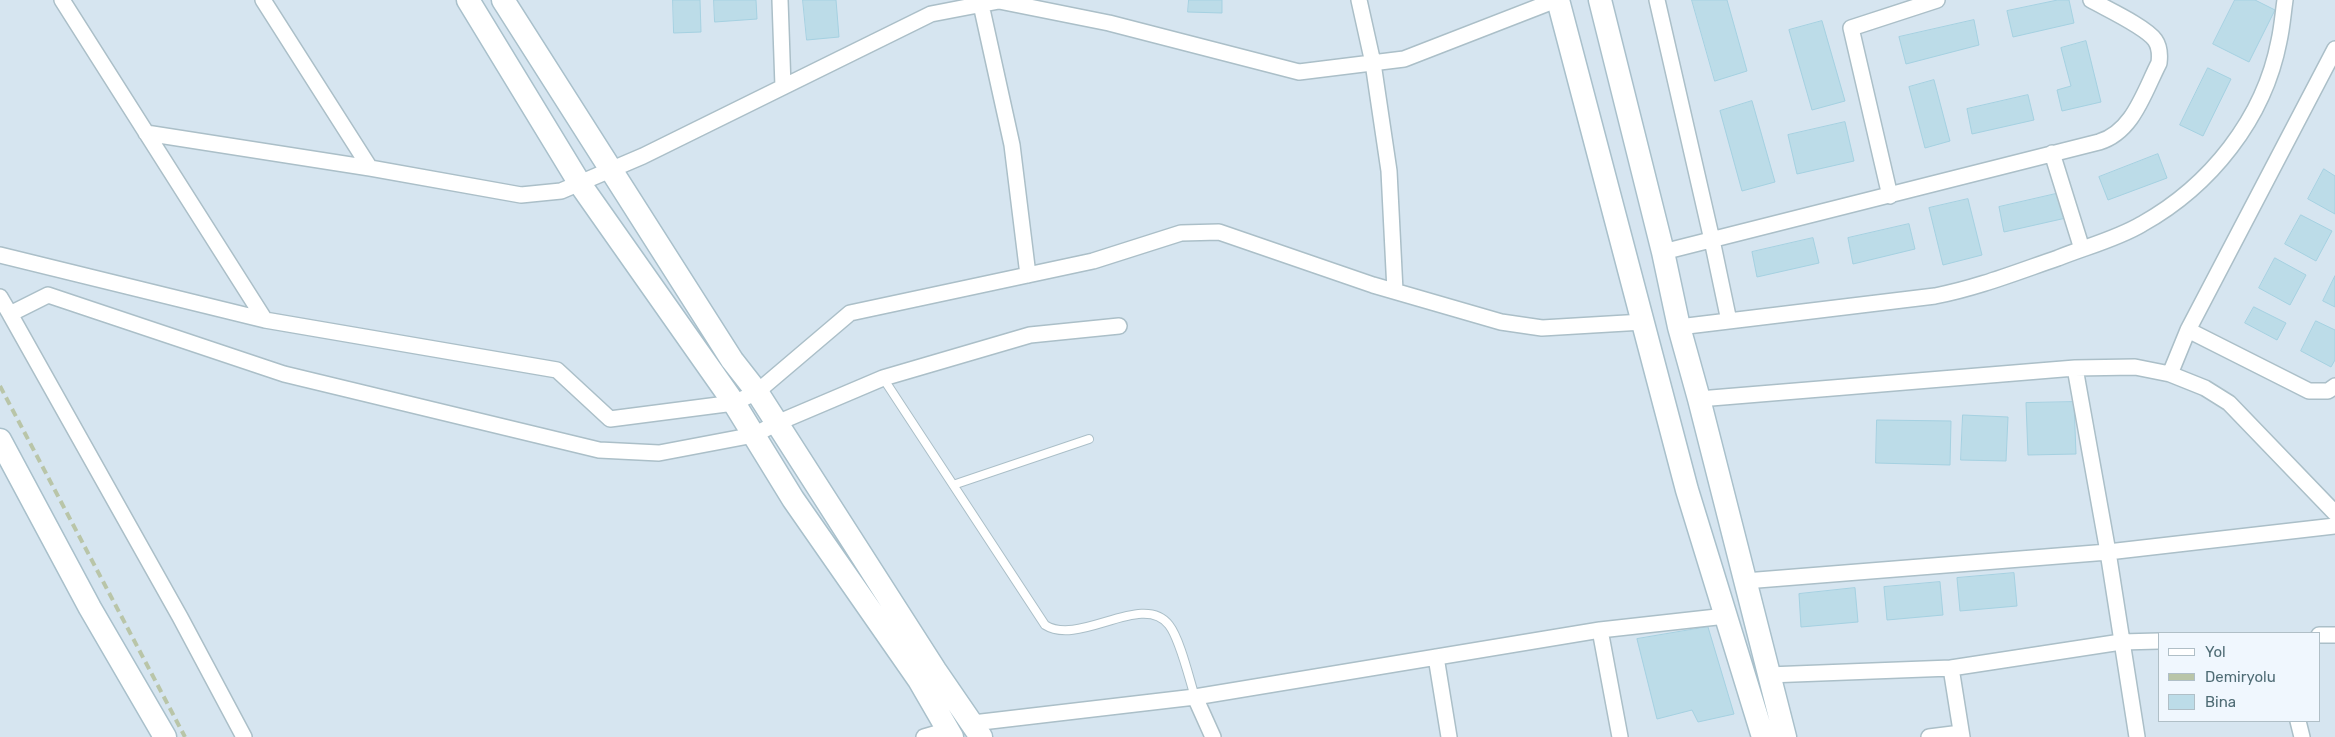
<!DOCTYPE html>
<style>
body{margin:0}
#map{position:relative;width:2335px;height:737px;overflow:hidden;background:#eaf3fb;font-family:Rubik,sans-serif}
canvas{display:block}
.legend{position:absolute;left:2158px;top:632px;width:162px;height:90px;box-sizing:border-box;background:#f0f7fe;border:1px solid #b0bfc7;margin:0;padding:6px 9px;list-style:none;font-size:15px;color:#4f6c75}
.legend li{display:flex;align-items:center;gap:10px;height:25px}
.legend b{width:25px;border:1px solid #b0bfc7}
</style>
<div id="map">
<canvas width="2335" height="737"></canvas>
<ul class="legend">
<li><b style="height:6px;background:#fff"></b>Yol</li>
<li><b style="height:6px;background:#b9c5a8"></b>Demiryolu</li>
<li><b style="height:14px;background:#bcdce8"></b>Bina</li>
</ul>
</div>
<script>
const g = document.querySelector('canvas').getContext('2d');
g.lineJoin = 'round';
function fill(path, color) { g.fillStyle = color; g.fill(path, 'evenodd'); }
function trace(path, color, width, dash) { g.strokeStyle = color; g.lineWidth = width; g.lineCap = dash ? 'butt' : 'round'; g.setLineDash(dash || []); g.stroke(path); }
const residential = new Path2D(`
 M0,0H2335V737H0ZM2159,633H2319V721H2159Z`);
const building = new Path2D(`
 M673,0H700L701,32L674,33Z
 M714,0H756L757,19L715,22Z
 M803,0H836L839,37L807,40Z
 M1189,0H1222V13L1188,12Z
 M1692,0H1727L1747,71L1715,81Z
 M2058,0H2069L2074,23L2013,37L2007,11Z
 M2235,0H2255L2275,10L2249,62L2213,44Z
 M1974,20L1979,45L1906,64L1899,37Z
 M1822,21L1845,101L1812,110L1789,30Z
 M2086,41L2101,102L2062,111L2057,90L2071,86L2061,48Z
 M2208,68L2231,79L2203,136L2180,125Z
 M1934,80L1950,141L1925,148L1909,87Z
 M2028,95L2034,120L1972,134L1967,109Z
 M1752,101L1775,182L1742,191L1720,111Z
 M1845,122L1854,161L1797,174L1788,135Z
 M2158,154L2167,178L2108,200L2099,177Z
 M2324,169L2335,176V214L2308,199Z
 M2060,193L2066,218L2004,232L1999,207Z
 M1968,199L1982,255L1943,265L1929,208Z
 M2301,215L2332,231L2316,261L2285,244Z
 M1909,224L1915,249L1853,264L1848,238Z
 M1813,238L1819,263L1757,277L1752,252Z
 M2275,258L2306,275L2290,305L2259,288Z
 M2335,276V307L2323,301Z
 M2254,307L2286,323L2277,340L2245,323Z
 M2316,321L2335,330V360L2331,367L2301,351Z
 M2074,402L2076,454L2028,455L2026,403Z
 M1963,415L2008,417L2006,461L1961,460Z
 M1877,420L1951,421L1950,465L1876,463Z
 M2014,573L2017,606L1960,611L1957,578Z
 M1940,582L1943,615L1887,620L1884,587Z
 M1855,588L1858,622L1801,627L1799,594Z
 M1708,627L1734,714L1698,722L1692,710L1657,719L1637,639Z`);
const lane = new Path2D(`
 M883,378L1045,625C1079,647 1143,591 1169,625C1180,639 1189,678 1195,697
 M953,485L1089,439`);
const street = new Path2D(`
 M62,0L265,320
 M263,0L370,168
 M780,0L783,87
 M980,0L1012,145L1028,275
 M1359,0L1373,63L1389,171L1395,291
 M1657,0L1712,240L1729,321
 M146,133L370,168L521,195L561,191L643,156L931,14L999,1L1109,23L1299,72L1404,59L1556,0
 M2052,153L2082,249
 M1890,196L1851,28L1937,0
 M1663,252L2099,142C2133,132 2144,92 2159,63C2160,55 2160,47 2155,40C2146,27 2107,9 2091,0
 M0,255L265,320L557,370L610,419L734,403L757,392L850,313L1093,261L1181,233L1219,232L1373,285L1501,322L1542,328L1643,322
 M0,297L10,314
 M1679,327L1935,296C1977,288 2017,272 2058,258C2085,247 2117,239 2142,224C2210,186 2264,119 2279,41C2282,28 2283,14 2285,0
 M2188,330L2335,49
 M2075,368L2135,367L2170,374L2205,388L2229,403L2335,513
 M2170,374L2188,330L2309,391H2328L2335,386
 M1699,399L2075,368L2108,552L1745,581
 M1600,630L1620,737
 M2319,635H2335
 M1436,657L1449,737
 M1768,675L1951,668
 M1195,697L1213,737
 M2298,721L2302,737
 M973,723L1195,697L1600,630L1726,616
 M244,737L180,617L10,314L48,295L284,374L599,450L659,453L754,435L777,423L883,378L1030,335L1119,326
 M924,737L948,730
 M1929,737L1961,733
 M1962,737L1951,668L2121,642L2159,641
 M2137,737L2108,552L2335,526`);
const secondary = new Path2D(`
 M468,0L580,184L734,403L793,499L919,680L952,737
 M503,0L732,360L757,392L935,670L981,737
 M1558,0L1687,490L1763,737
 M1600,0L1663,252L1679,327L1699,399L1785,737
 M0,440L90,608L165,737`);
const rail = new Path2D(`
 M0,386L185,737`);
fill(residential, '#d6e5f0');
fill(building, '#bcdce8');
trace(building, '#a5d1e1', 1);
trace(lane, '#abbfc8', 10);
trace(street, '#abbfc8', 18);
trace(secondary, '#a9c0cb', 25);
trace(lane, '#fff', 8);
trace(street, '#fff', 15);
trace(secondary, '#fff', 22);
trace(rail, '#b9c5a8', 4, [8, 5]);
</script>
